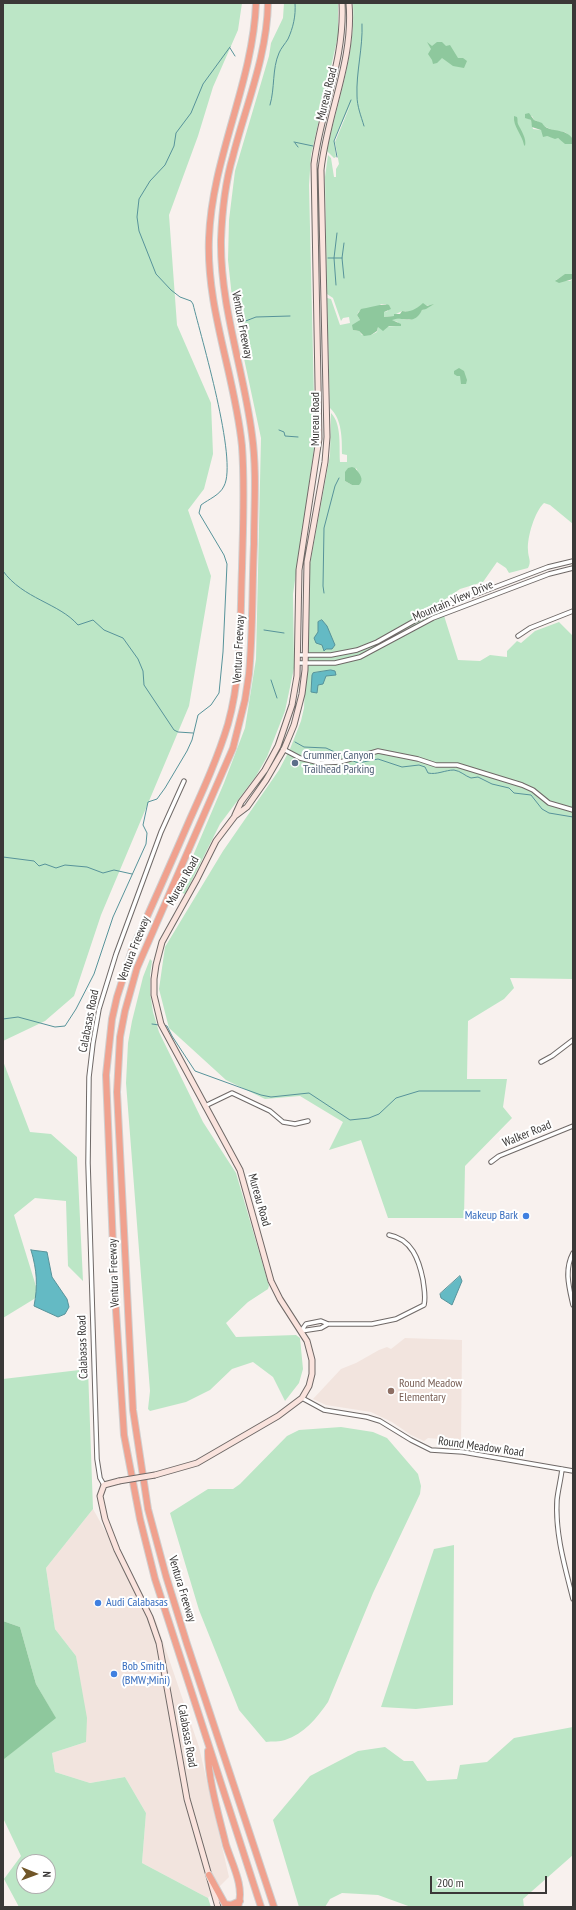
<!DOCTYPE html>
<style>
body{margin:0}
#map{position:relative;width:576px;height:1910px;overflow:hidden;background:#f8f1ee;font-family:"PT Sans Narrow",sans-serif}
canvas{display:block}
.frame{position:absolute;inset:0;border:4px solid #3a3837;pointer-events:none}
.north{position:absolute;left:16px;top:1854px;width:40px;height:40px;box-sizing:border-box;background:#fff;border:1px solid #b0afaf;border-radius:50%;rotate:91deg;font-size:11px;font-weight:700;line-height:16px;text-align:center;color:#3a3837}
.north::after{content:'';display:block;margin:auto;width:14px;height:18px;background:#715628;clip-path:polygon(50% 0,100% 100%,50% 72%,0 100%)}
.scale{position:absolute;left:430px;top:1876px;width:117px;height:18px;box-sizing:border-box;border:2px solid #3a3837;border-top:0;padding-left:5px;font-size:12px;line-height:14px;white-space:nowrap;color:#3a3837;-webkit-text-stroke:3px #fff;paint-order:stroke}
</style>
<div id="map">
<canvas width="576" height="1910"></canvas>
<div class="frame"></div>
<div class="north">N</div>
<div class="scale">200 m</div>
</div>
<script>
const g = document.querySelector('canvas').getContext('2d');
g.lineJoin = 'round';
function fill(path, color) { g.fillStyle = color; g.fill(path, 'evenodd'); }
function trace(path, color, width, dash) { g.strokeStyle = color; g.lineWidth = width; g.lineCap = dash ? 'butt' : 'round'; g.setLineDash(dash || []); g.stroke(path); }
function label(font, color, halo, rows, align = 'center') {
  g.font = font + ' "PT Sans Narrow",sans-serif'; g.lineWidth = 4; g.setLineDash([]); g.textBaseline = 'middle'; g.strokeStyle = halo; g.fillStyle = color; for (const [text, x, y, turn = 0] of rows) {
    g.save(); g.translate(x, y); g.rotate((+turn || 0) * Math.PI / 180); g.textAlign = isNaN(turn) ? turn : align; if (halo) g.strokeText(text, 0, 0); g.fillText(text, 0, 0); g.restore();
  }
}
const built = new Path2D(`
 M405,1338L462,1340L461,1446L451,1440L428,1438L424,1441L411,1435L392,1422L371,1412L326,1405L313,1399L341,1369L356,1363L379,1350L387,1347L391,1349Z
 M93,1509L156,1621L199,1747L229,1877L208,1898L142,1863L146,1813L125,1777L90,1783L55,1772L52,1753L86,1742L76,1656L55,1629L46,1568Z`);
const green = new Path2D(`
 M3,3H242L238,30L213,87L198,136L169,215L177,325L211,403L213,454L204,489L188,510L211,576L189,706L101,915L74,996L45,1021L3,1041Z
 M284,3H338V36L311,155L309,185L315,442L293,594L294,668L285,711L267,757L256,776L220,824L185,894L178,891L224,783L245,728L256,659L261,438L233,307L228,260L229,220L235,171L269,56L271,43L283,18Z
 M353,3H573V139L565,132C558,131 553,131 546,127C541,125 539,121 534,120L532,116L525,115V117L531,120L533,129L541,130L547,136L558,138L568,144H573V274H566L556,280L570,281L573,279V524L550,505L544,503C535,511 527,537 528,550C528,558 532,561 528,568L509,573L506,568L497,562L483,582L460,589L440,603L458,660L480,661L490,655L507,657V651L517,641L521,643L535,631L559,622L573,636V979L510,978L514,988L504,999L468,1021L467,1079H507L503,1107L512,1118L465,1166L464,1218H388L361,1140L329,1150L343,1122L300,1096L265,1099L226,1080L169,1028L159,989L165,947L223,851L279,770L290,749L301,721L304,708L310,564L330,455L331,413C342,424 339,447 340,462H347V455L342,454C342,438 342,419 330,408L327,298L331,299L340,325L350,323L349,317L343,318L341,321L333,298L327,294L325,177L328,155L331,158L334,177H336V169L339,164L335,142L352,101L334,140L336,157L334,158L327,151C337,102 356,54 353,3ZM381,304H386L388,311L384,312V317L395,316L396,314L402,311L411,312L429,305L428,307L422,310L417,317L409,320L395,318L390,320L398,322L396,326L378,327L377,332L371,335H362L359,331L353,330L360,320L357,315L359,311L378,307ZM348,468H355L357,469L359,485H352L345,481Z
 M150,959L152,961L150,975V993L153,1012L159,1032L203,1122L236,1173L269,1286L268,1289L248,1302L226,1323L236,1337L296,1335L300,1338L303,1369L299,1383L285,1401L273,1377L253,1362L232,1369L210,1390L186,1402L150,1411L148,1409L150,1391L126,1083L128,1043L132,1021L143,977Z
 M3,1061L30,1132L51,1134L77,1157L83,1281L68,1266L66,1201L35,1198L14,1215L39,1296L3,1318Z
 M88,1369L93,1509L46,1568L55,1629L76,1656L87,1718L86,1742L52,1753L55,1772L90,1783L125,1777L146,1813L142,1863L208,1898L211,1907H19L4,1879L21,1856L3,1818V1760L55,1717L36,1684L20,1627L3,1621V1379ZM24,1862H48V1886H24Z
 M341,1427L373,1432L387,1438L418,1474L421,1486L420,1494L373,1593L328,1702C317,1718 304,1734 285,1740C280,1742 272,1741 266,1742L239,1710L199,1610L170,1513L208,1489H233L240,1484L287,1436L299,1430Z
 M454,1545L453,1705L416,1709L381,1707L434,1549Z
 M573,1727V1855L523,1899L524,1907H411L378,1895L342,1893L330,1899L325,1907H299L273,1820L310,1776L358,1751L385,1747L404,1761H413L427,1781L457,1779L460,1765L487,1762L514,1738Z`);
const forest = new Path2D(`
 M427,42L432,46L437,42H442L446,46L450,45L458,58H463L467,61L464,68L453,66L442,58L437,63L433,64L432,60L428,54L431,49Z
 M529,113L534,120L542,123C548,134 564,126 573,139V144H565L558,138L555,139L547,136L543,137L541,130L532,127L531,120L525,118V114Z
 M514,116L517,117C518,119 517,122 518,124C521,130 527,139 525,146L524,145C522,134 513,127 514,116Z
 M565,274H573V279L559,283L555,281Z
 M423,303L427,306L434,304L426,309L422,310C414,327 404,315 392,320L401,324V326H389L383,331L378,327L377,331L371,335L364,336L359,331L353,330L352,325L360,320L357,315L361,309C368,308 384,303 389,305L391,309L384,312V317L394,316V314H400L402,311C410,313 418,308 423,303Z
 M459,368L464,371L467,380L466,384H461L460,376H457L454,374V371Z
 M352,467L355,468C359,473 365,479 359,485H352L345,481V472L348,468Z
 M3,1621L20,1627L36,1684L56,1718L3,1760Z`);
const water = new Path2D(`
 M322,620L327,626L335,645L332,649H326L324,651L322,645L316,643L314,638L318,632V622Z
 M331,670L335,671L336,675L326,676L323,684L318,685L317,693L311,692L312,675L313,673Z
 M31,1250L47,1252L52,1277L67,1299L69,1307L65,1314L58,1317L34,1306C38,1286 37,1270 31,1250Z
 M460,1276L462,1281L452,1305L441,1298L440,1294Z`);
const stream = new Path2D(`
 M362,24C363,48 356,72 357,96C357,106 361,116 364,126
 M230,48L235,56
 M270,105C275,88 272,69 279,53C281,48 285,44 288,39C293,28 296,16 295,3
 M294,142L313,146
 M295,143L298,147
 M337,157L334,141L351,100
 M328,258H342
 M344,278L342,258L344,243
 M336,285L334,258L337,233
 M243,322L256,317L290,316
 M279,430L284,432L285,436L298,437
 M3,571C23,599 59,603 78,625L93,620L104,630L123,638L138,659L143,671L144,685L174,730L178,732L193,733
 M324,593L323,586L324,528L335,486L339,478
 M264,630L284,633
 M271,680L277,698
 M295,742L304,747L326,748L348,758
 M351,760L358,763L378,759L402,767L419,765L425,767L428,773C437,775 445,770 454,770C461,771 465,776 471,778L478,777L492,784L509,788L514,793L531,795L542,809L549,813L573,817
 M3,857L34,861L39,866L45,864L56,868L65,865L87,867L103,873L114,870L132,874
 M3,1019L18,1017L55,1027L65,1026L76,1009L94,974L113,917L146,844L147,833L143,825L148,802L157,799L165,788L187,751L192,740L198,715L211,705L219,693L223,652L227,564L224,555L199,513L201,505C209,499 220,495 224,486C238,460 201,337 193,304L191,301L180,297L171,290L156,274L139,231L137,217L139,199L150,181L165,165L174,146L176,133L191,113L203,84L230,47
 M152,1024L159,1025
 M164,1025L167,1026L172,1036L195,1071L261,1095L271,1097L309,1093L350,1120L369,1118L379,1114L396,1098L419,1091H480`);
const street = new Path2D(`
 M518,636L530,628L573,611
 M298,655H331L357,650L377,642L432,611L548,567L573,561
 M298,663H335L360,657L433,618L549,574L573,568
 M283,749L300,758L320,763L340,762L378,751L418,759L436,765H457L522,785L533,790L549,803L573,810
 M541,1062L552,1056L573,1040
 M205,1106L232,1093L270,1111L283,1122L295,1124L308,1121
 M491,1162L499,1156L573,1126
 M573,1253C564,1270 569,1287 573,1305
 M301,1331L306,1324L321,1321L328,1324H372L396,1319L424,1305C426,1296 424,1289 423,1280C419,1260 412,1239 389,1235
 M301,1331L321,1328L328,1324
 M302,1398L324,1410L367,1417L380,1421L411,1440L431,1450L463,1452L573,1471
 M562,1469C561,1479 558,1490 557,1500C555,1534 565,1567 573,1599
 M104,1485L100,1478L97,1459L88,1163L89,1077L93,1043L99,1009L116,954L161,832L184,781`);
const secondary = new Path2D(`
 M235,815L241,802L265,770L278,746L292,705L297,676L299,570L319,439L314,164C321,109 345,60 342,3
 M155,1475L197,1463L278,1416L302,1398L309,1386L312,1374V1360L307,1341L280,1299L271,1281L240,1170L161,1024L154,995V979L156,965L162,942L197,879L216,841L235,816L247,807L266,780L284,749L294,725L302,694L305,670L307,562L325,462L327,437L321,170C327,113 354,61 349,3
 M119,1481L104,1485L100,1496L105,1519L117,1550L150,1617L159,1643L187,1799L218,1907`);
const highway = new Path2D(`
 M256,3C253,83 212,157 209,238C206,309 235,375 242,446C245,486 243,527 242,568C240,620 242,674 228,724C218,757 204,788 190,819C171,863 152,906 132,950L117,997L112,1019L106,1075L115,1295L124,1435L140,1519L155,1579L261,1907
 M268,3C267,56 246,105 233,156C225,183 222,212 221,240C220,307 244,370 252,435C257,471 254,508 254,544C252,588 253,631 249,674L245,700L233,748L137,968L125,1011L120,1037L117,1092L133,1410L148,1509L166,1576L187,1644L274,1907
 M208,1751C208,1780 219,1816 226,1845C232,1864 245,1887 238,1907
 M209,1875L225,1904L231,1905L240,1901`);
const secondaryBridge = new Path2D(`
 M119,1481L155,1475`);
const markers = [
 [295,763,4,"#5c6f8a"],
 [526,1216,4,"#3f7fe0"],
 [391,1391,4,"#8d6e63"],
 [98,1603,4,"#3f7fe0"],
 [114,1674,4,"#3f7fe0"]
];
const streetNames = [
 ["Mureau Road",327,94,-76],
 ["Ventura Freeway",242,325,79],
 ["Mureau Road",316,419,-90],
 ["Mountain View Drive",453,601,-23],
 ["Ventura Freeway",239,649,-87],
 ["Mureau Road",183,881,-61],
 ["Ventura Freeway",134,949,-69],
 ["Calabasas Road",89,1021,-79],
 ["Walker Road",527,1134,-22],
 ["Mureau Road",259,1200,74],
 ["Ventura Freeway",114,1273,-92],
 ["Calabasas Road",83,1347,-92],
 ["Round Meadow Road",481,1447,8],
 ["Ventura Freeway",182,1589,73],
 ["Calabasas Road",187,1736,80]
];
const serviceNames = [
 ["Crummer Canyon",303,756],
 ["Trailhead Parking",303,770]
];
const shopNames = [
 ["Makeup Bark",518,1216,"right"],
 ["Audi Calabasas",106,1603],
 ["Bob Smith",122,1667],
 ["(BMW;Mini)",122,1681]
];
const educationNames = [
 ["Round Meadow",399,1384],
 ["Elementary",399,1398]
];
fill(built, '#f2e4de');
fill(green, '#bce6c6');
fill(forest, '#8ec89d');
fill(water, '#64bac4');
trace(water, '#57939a', 1);
trace(stream, '#57939a', 1);
trace(street, '#6f6967', 5.5);
trace(secondary, '#6f6967', 7);
trace(highway, '#d0cfcf', 8);
trace(street, '#fff', 3.5);
trace(secondary, '#fae3dd', 5);
trace(highway, '#f0a18e', 6);
trace(secondaryBridge, '#6f6967', 7, []);
trace(secondaryBridge, '#fae3dd', 5);
for (const [x, y, r, color] of markers) { const dot = new Path2D(); dot.arc(x, y, r, 0, 2 * Math.PI); g.fillStyle = color; g.fill(dot); trace(dot, '#fff', 1.5); }
label('12px', '#3a3837', '#fff', streetNames);
label('12px', '#4e5e75', '#fff', serviceNames, 'left');
label('12px', '#366cbe', '#fff', shopNames, 'left');
label('12px', '#785e54', '#fff', educationNames, 'left');
</script>
